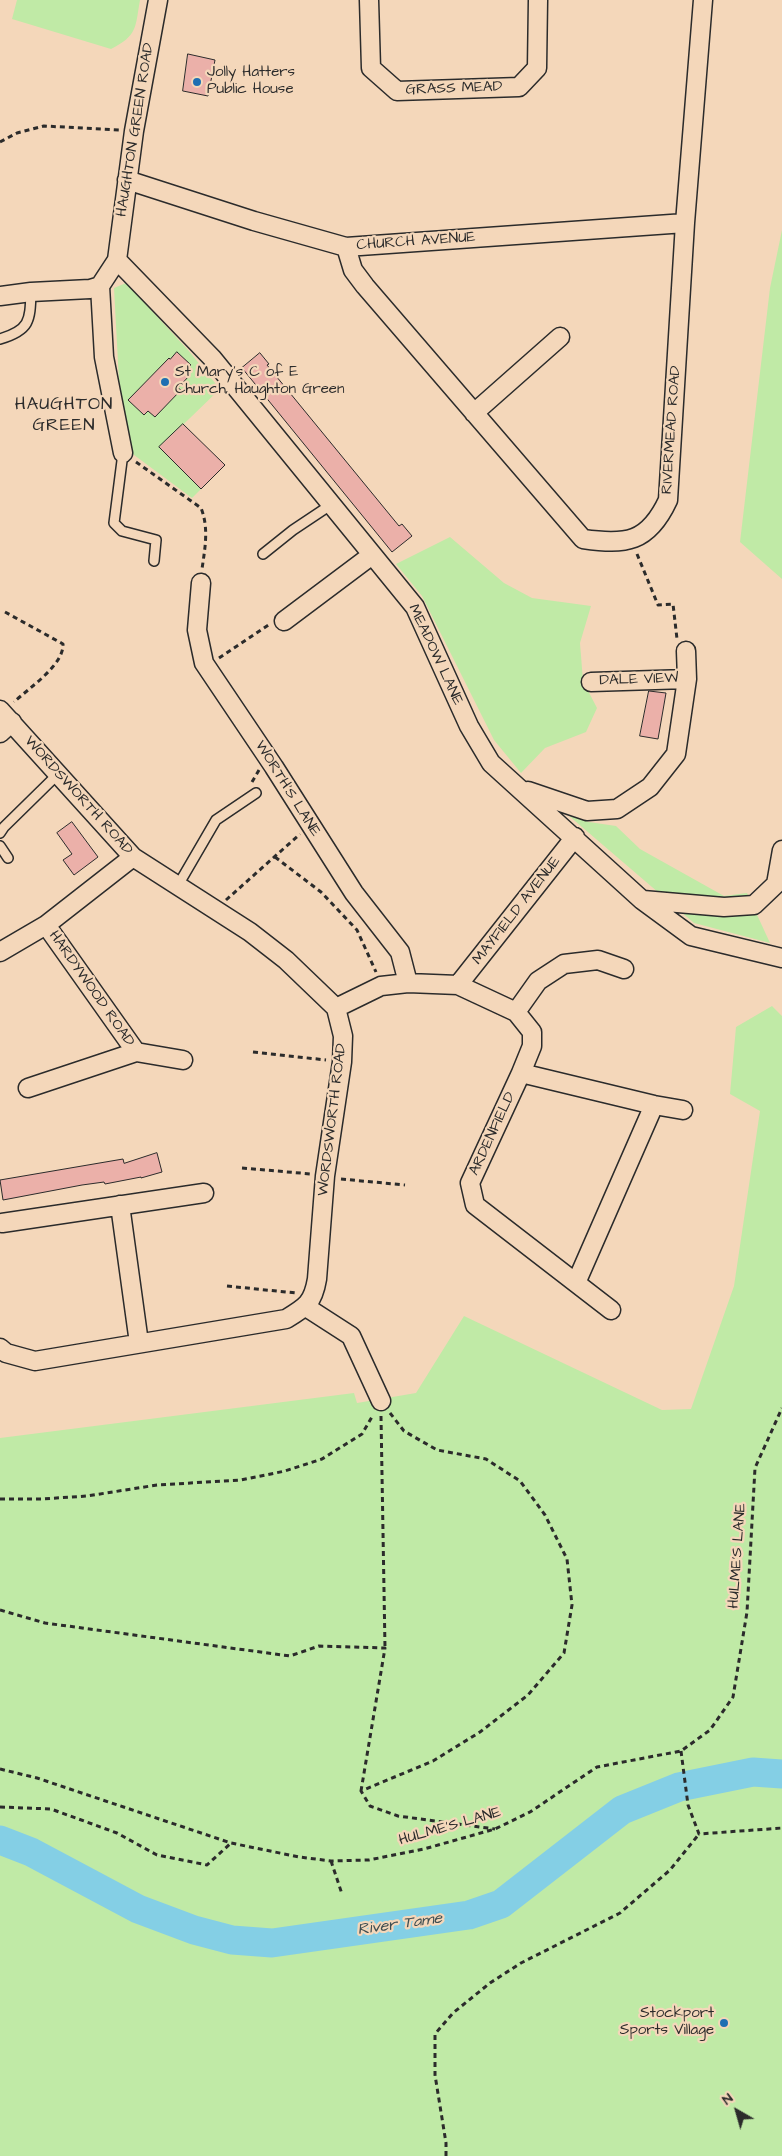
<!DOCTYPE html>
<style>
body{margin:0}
#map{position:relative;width:782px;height:2156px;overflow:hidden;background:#f4d7ba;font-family:"Architects Daughter",sans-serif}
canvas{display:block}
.north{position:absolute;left:712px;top:2086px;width:50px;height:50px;-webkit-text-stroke:4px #f4d7ba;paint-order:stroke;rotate:322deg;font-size:14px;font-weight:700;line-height:20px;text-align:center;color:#2b2b2b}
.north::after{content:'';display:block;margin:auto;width:18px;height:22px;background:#2b2b2b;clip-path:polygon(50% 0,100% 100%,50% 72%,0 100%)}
</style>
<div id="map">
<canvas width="782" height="2156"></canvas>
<div class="north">N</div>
</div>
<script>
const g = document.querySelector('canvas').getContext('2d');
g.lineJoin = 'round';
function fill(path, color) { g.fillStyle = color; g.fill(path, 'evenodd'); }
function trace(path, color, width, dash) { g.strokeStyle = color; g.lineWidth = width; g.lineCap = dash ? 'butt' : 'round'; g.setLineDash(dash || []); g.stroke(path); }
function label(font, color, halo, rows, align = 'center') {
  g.font = font + ' "Architects Daughter",sans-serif'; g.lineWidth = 4.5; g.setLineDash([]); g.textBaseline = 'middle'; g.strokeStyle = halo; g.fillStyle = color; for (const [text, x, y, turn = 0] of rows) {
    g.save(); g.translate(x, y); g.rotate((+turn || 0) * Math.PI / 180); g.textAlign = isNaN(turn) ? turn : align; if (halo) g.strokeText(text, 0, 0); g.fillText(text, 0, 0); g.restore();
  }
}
const green = new Path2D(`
 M17,0H140C135,28 138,35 111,49L12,19Z
 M782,230V579L740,542L770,288Z
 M126,283L188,350L220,389L160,447L201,489L192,498L130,452L119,381L114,288Z
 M450,537L504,583L532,598L591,606L580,643L583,681L597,708L586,732L545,748L521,773L494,740L422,596L396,564Z
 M568,815L589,822L616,826L640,849L724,896L747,893L770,943L694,923Z
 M772,1006L782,1016V2156H0V1438L354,1393L357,1403L416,1393L464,1316L662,1410L691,1409L734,1286L760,1111L730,1094L736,1027Z`);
const river = new Path2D(`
 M0,1840L31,1852L138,1909L194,1930L232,1940L272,1943L469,1915L501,1904L622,1810L679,1787L753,1772L782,1774`);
const building = new Path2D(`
 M188,54L215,60L208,96L183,91Z
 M177,352L191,365L184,372L189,376L178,388L181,390L155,417L148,411L144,415L128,400L169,358L170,359Z
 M260,353L269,364L267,365L399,526L402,524L412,536L392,552L242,368Z
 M183,424L225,465L201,489L159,447Z
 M649,691L666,693L658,739L640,736Z
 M72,822L98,857L74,875L63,860L72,854L57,833Z
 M157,1153L162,1172L141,1178V1177L105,1184L104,1182L82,1185L3,1200L0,1180L123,1159L124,1163Z`);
const path = new Path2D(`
 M0,142L17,133L44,126L119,130
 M136,462L201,508C209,528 205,548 202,569
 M637,554L658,605L673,604L677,639
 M5,612L63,644C64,665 29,688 14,702
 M219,658L270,624
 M252,782L259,770
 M275,857L321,892L357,930L376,972
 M226,900L300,834
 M253,1052L326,1060
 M242,1168L311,1174
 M341,1179L405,1185
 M227,1286L296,1293
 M390,1413L404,1431L437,1450L486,1459L520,1481L545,1515L567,1559L572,1605L564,1653L528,1695L480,1732L433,1761L361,1791L370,1806L398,1816L495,1829
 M381,1416L385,1648
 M0,1499H42L87,1496L157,1485L241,1480L285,1471L322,1459L362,1434L373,1415
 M0,1610L45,1623L290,1656L319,1646L385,1648L361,1791
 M681,1751L688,1805L699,1834L782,1828
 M0,1769L37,1778L231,1843L299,1857L331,1861L369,1860L424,1849L495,1829L530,1812L597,1767L681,1751L710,1730L733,1697L747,1612L755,1468L782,1408
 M0,1807L51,1809L117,1833L157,1855L207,1865L231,1843
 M331,1861L342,1894
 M446,2156V2143L435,2075V2034L453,2013L490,1983L521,1963L620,1913L670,1870L699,1834`);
const lane = new Path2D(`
 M0,339C30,330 30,321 31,292
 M123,453L114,523L122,531L156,540L154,561
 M263,554L293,530L332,504
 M0,833L4,827L58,774
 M0,846L8,858
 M177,887L216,820L256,793`);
const street = new Path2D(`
 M369,0L371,68L397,91L519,87L537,68L538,0
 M127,180L254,221L346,247L685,223
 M346,247L353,270L365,286L583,539C626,545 648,543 668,500L685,223L703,0
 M117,260L212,358L415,607L469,726L491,763L642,900L691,936L782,958
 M100,286L104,357L123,453
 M0,296L31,292L90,289L100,286L117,260L134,131L158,0
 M474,413L560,337
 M201,583L197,630L204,663L274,767L354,893L400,952L408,983
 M284,621L372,555
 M591,682L687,679
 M0,710L133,857L250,932L286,960L336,1008L343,1036L342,1062L325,1176L317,1279C313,1303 306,1307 286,1319L35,1361L6,1353L0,1348
 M0,733L12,722
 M528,791L587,811L617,809L650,787L676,754L687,679L686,651
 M643,900L724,907L754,905L776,884L782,850
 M46,925L136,1052
 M0,952L46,925L133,857
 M458,985L575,837
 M336,1008L381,986L408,983L458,985L516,1012L532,1032V1046L521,1073
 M516,1012L538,981L564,964L598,960L624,969
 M28,1088L136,1052L183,1060
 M120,1205L139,1343
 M2,1223L204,1193
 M576,1283L654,1105
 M306,1307L351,1336L381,1401
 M611,1310L475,1205L470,1183L521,1073L654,1105L683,1110`);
const markers = [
 [197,82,5,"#1f6fb2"],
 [165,382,5,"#1f6fb2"],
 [724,2023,5,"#1f6fb2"]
];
const poiNames = [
 ["Jolly Hatters",207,73],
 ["Public House",207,90],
 ["St Mary's C of E",175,373],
 ["Church, Haughton Green",175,390],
 ["Stockport",714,2014,"right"],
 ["Sports Village",714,2031,"right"]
];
const streetNames = [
 ["GRASS MEAD",454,89,-2],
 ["HAUGHTON GREEN ROAD",136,130,-81],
 ["CHURCH AVENUE",416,242,-4],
 ["RIVERMEAD ROAD",672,430,-86],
 ["MEADOW LANE",435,655,65],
 ["DALE VIEW",639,680,-2],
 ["WORTH'S LANE",287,789,58],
 ["WORDSWORTH ROAD",78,796,48],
 ["MAYFIELD AVENUE",517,911,-52],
 ["HARDYWOOD ROAD",91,989,55],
 ["WORDSWORTH ROAD",333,1120,-83],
 ["ARDENFIELD",493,1134,-65],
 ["HULME'S LANE",738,1556,-86],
 ["HULME'S LANE",450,1827,-16]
];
const waterNames = [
 ["River Tame",400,1925,-8]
];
const quarterNames = [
 ["HAUGHTON",64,405],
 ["GREEN",64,426]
];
fill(green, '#c0eaa6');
trace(river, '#84cfe5', 29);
fill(building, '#ebb0a9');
trace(building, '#2b2b2b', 1);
trace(lane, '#2b2b2b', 12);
trace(street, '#2b2b2b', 21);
trace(path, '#2b2b2b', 3, [5, 4]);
trace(lane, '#f4d7ba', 9);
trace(street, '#f4d7ba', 18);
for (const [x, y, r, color] of markers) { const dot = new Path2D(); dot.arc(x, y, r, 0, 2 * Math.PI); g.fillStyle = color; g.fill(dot); trace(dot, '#f4d7ba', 2); }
label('15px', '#2b2b2b', '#f4d7ba', poiNames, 'left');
label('15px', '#2b2b2b', '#f4d7ba', streetNames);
label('italic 16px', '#3d4c50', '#f4d7ba', waterNames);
g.letterSpacing = '1px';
label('18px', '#2b2b2b', '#f4d7ba', quarterNames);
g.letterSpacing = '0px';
</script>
